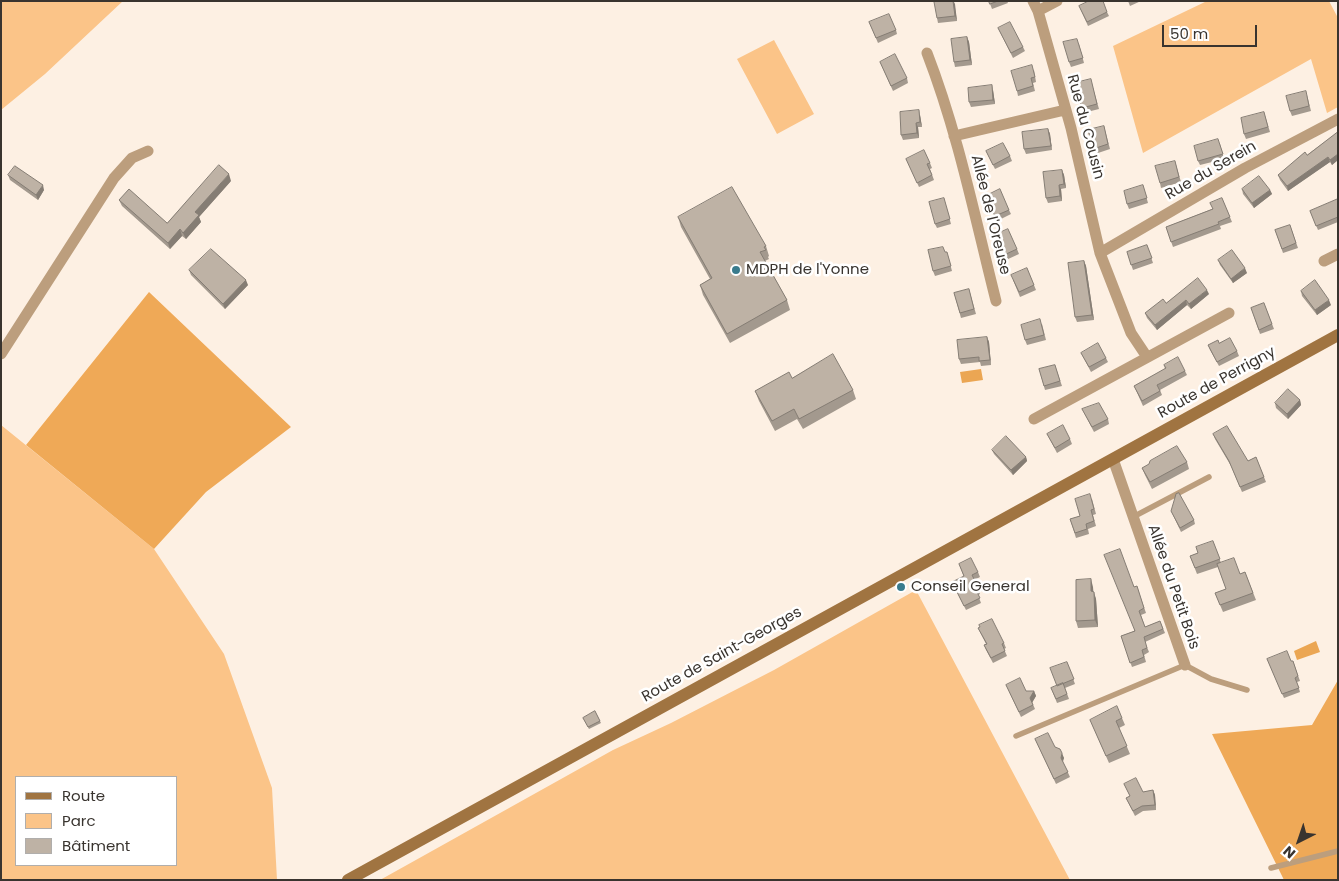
<!DOCTYPE html>
<meta charset="utf-8">
<style>
body{margin:0}
#map{position:relative;width:1339px;height:881px;overflow:hidden;background:#fdf0e3;font-family:Poppins,sans-serif}
canvas{display:block}
.frame{position:absolute;inset:0;border:2px solid #39342f;pointer-events:none}
.legend{position:absolute;left:15px;top:776px;width:162px;height:90px;box-sizing:border-box;background:#fff;border:1px solid #b0aeac;margin:0;padding:6px 9px;list-style:none;font-size:15px;color:#39342f}
.legend li{display:flex;align-items:center;gap:10px;height:25px}
.legend b{width:25px;border:1px solid #b0aeac}
.north{position:absolute;left:1274px;top:816px;width:50px;height:50px;-webkit-text-stroke:4px #fff;paint-order:stroke;rotate:221deg;font-size:14px;font-weight:700;line-height:20px;text-align:center;color:#39342f}
.north::after{content:'';display:block;margin:auto;width:18px;height:22px;background:#39342f;clip-path:polygon(50% 0,100% 100%,50% 72%,0 100%)}
.scale{position:absolute;left:1162px;top:25px;width:95px;height:22px;box-sizing:border-box;border:2px solid #39342f;border-top:0;padding-left:6px;font-size:15px;line-height:18px;white-space:nowrap;color:#39342f;-webkit-text-stroke:4px #fff;paint-order:stroke}
</style>
<div id="map">
<canvas width="1339" height="881"></canvas>
<div class="frame"></div>
<ul class="legend">
<li><b style="height:6px;background:#a07441"></b>Route</li>
<li><b style="height:14px;background:#fbc488"></b>Parc</li>
<li><b style="height:14px;background:#beb2a5"></b>Bâtiment</li>
</ul>
<div class="north">N</div>
<div class="scale">50 m</div>
</div>
<script>
const g = document.querySelector('canvas').getContext('2d');
g.lineJoin = 'round';
function fill(path, color) { g.fillStyle = color; g.fill(path, 'evenodd'); }
function trace(path, color, width, dash) { g.strokeStyle = color; g.lineWidth = width; g.lineCap = dash ? 'butt' : 'round'; g.setLineDash(dash || []); g.stroke(path); }
function label(font, color, halo, rows, align = 'center') {
  g.font = font + ' Poppins,sans-serif'; g.lineWidth = 5; g.setLineDash([]); g.textBaseline = 'middle'; g.strokeStyle = halo; g.fillStyle = color; for (const [text, x, y, turn = 0] of rows) {
    g.save(); g.translate(x, y); g.rotate((+turn || 0) * Math.PI / 180); g.textAlign = isNaN(turn) ? turn : align; if (halo) g.strokeText(text, 0, 0); g.fillText(text, 0, 0); g.restore();
  }
}
const green = new Path2D(`
 M1,1H123L45,74L1,110Z
 M1207,1H1329L1338,18V107L1327,113L1311,59L1143,153L1113,46Z
 M774,40L814,114L777,134L737,59Z
 M1,425L154,549L224,654L272,788L277,880H1ZM176,777V865H16V777Z
 M916,590L1070,880H380L613,750L671,723L774,670Z`);
const forest = new Path2D(`
 M149,292L291,427L206,492L154,549L26,445Z
 M1338,680V880H1284L1212,734L1312,725Z`);
const water = new Path2D(`
 M981,369L983,380L962,383L960,372Z
 M1316,641L1320,652L1297,660L1294,651Z`);
const service = new Path2D(`
 M1133,517L1209,477
 M1016,736L1185,665L1211,679L1247,690
 M1271,868L1338,851`);
const minor = new Path2D(`
 M1033,1L1038,11L1071,128L1100,253L1131,333L1147,357
 M1038,11L1057,1
 M927,53C958,133 975,218 996,301
 M954,136L1065,110
 M1100,253L1245,168L1338,119
 M1324,261L1338,254
 M1,354L114,178L132,158L148,151
 M1034,419L1229,313
 M1113,459L1185,665`);
const secondary = new Path2D(`
 M348,880L1338,335`);
const wall = new Path2D(`
 M940,1H954L957,21L938,23L937,18Z
 M989,1H1007L1008,3L992,9Z
 M1128,1H1141L1130,6Z
 M1079,6L1107,12L1109,16L1088,26Z
 M869,22L896,30L897,34L878,43Z
 M998,28L1023,47L1025,51L1013,58Z
 M967,37L969,42L972,65L955,67L954,62Z
 M1079,44L1084,63L1071,67L1069,62Z
 M880,62L907,78L908,83L893,91Z
 M1034,70L1036,82L1033,83L1035,91L1018,96L1017,91Z
 M1092,84L1099,109L1083,113L1082,108Z
 M993,90L995,104L971,107L969,102Z
 M1307,95L1311,111L1292,116L1290,111Z
 M1264,112L1270,132L1246,139L1244,134Z
 M920,115L922,127H918L919,138L903,140L901,135Z
 M1104,126L1110,149L1095,154L1093,149Z
 M1048,129L1050,134L1052,150L1026,154L1024,149Z
 M1338,132V160L1332,165L1330,162L1288,191L1280,180L1278,175L1307,155Z
 M1220,144L1224,159L1200,165L1198,161Z
 M986,151L1010,156L1012,161L995,169Z
 M906,159L930,163L932,168L930,169L934,180L919,187Z
 M1175,161L1181,182L1161,188L1160,183Z
 M1062,170L1064,175L1066,188L1061,189L1062,201L1048,203L1046,198Z
 M8,175L44,190L38,200L10,180Z
 M231,181L199,217L201,222L186,239L182,236L170,249L122,206L119,200L167,223Z
 M1143,185L1148,203L1129,209L1127,204Z
 M1242,189L1270,190L1272,194L1254,208L1243,194Z
 M984,197L1009,210L1011,214L997,221L993,213L991,214Z
 M944,198L951,224L937,228L935,224Z
 M1222,198L1232,222L1220,226L1221,229L1173,247L1166,227L1212,209Z
 M1338,199V222L1318,230L1310,211Z
 M678,217L766,246L769,256L768,257L769,259L765,261L787,300L790,310L730,343L703,295L700,285L710,279L681,227Z
 M1290,225L1298,248L1283,253L1275,230Z
 M995,235L1017,249L1019,254L1006,260Z
 M1147,245L1153,263L1133,270L1127,252Z
 M945,252L948,256L952,271L935,276L933,271Z
 M1218,260L1247,273L1233,283L1220,265Z
 M1084,261L1086,266L1094,320L1077,322L1075,317Z
 M1027,268L1036,290L1020,297L1013,280Z
 M189,270L248,285L225,309L191,275Z
 M969,289L976,314L961,318L954,293Z
 M1301,291L1331,305L1317,315L1302,296Z
 M1209,294L1191,309L1187,305L1157,330L1147,318L1145,313L1166,303Z
 M1264,303L1274,329L1260,334L1251,308Z
 M1042,324L1046,340L1027,345L1025,340Z
 M987,337L989,342L991,365L981,366L980,362L961,364L959,359Z
 M1219,343L1237,351L1239,356L1219,366L1210,350L1208,345Z
 M1081,353L1106,358L1108,362L1091,372Z
 M1055,365L1062,386L1045,390L1039,369Z
 M1164,365L1185,371L1187,375L1160,390L1162,395L1143,406L1134,386L1165,369Z
 M792,378L853,390L856,399L803,429L797,419L775,431L759,401L755,391Z
 M1300,400L1301,405L1288,419L1276,408L1275,403Z
 M1082,409L1108,419L1109,424L1094,432Z
 M1047,434L1070,439L1072,444L1057,453Z
 M1213,434L1248,461L1256,457L1266,482L1242,492L1231,466L1215,439Z
 M992,450L1026,457L1027,461L1013,475L994,454Z
 M1187,462L1189,469L1152,489L1145,475L1142,468Z
 M1092,499L1096,514L1093,515L1096,526L1088,529L1089,534L1076,538L1070,519L1080,516Z
 M1171,511L1194,520L1195,524L1181,532Z
 M1213,541L1221,563L1240,574L1245,572L1256,600L1223,612L1215,593L1226,589L1218,567L1197,574L1190,556L1198,553Z
 M959,564L978,572L980,577L974,580L980,594L978,595L981,603L966,610L952,582L964,577Z
 M1137,586L1146,613L1141,615L1145,627L1160,621L1165,633L1145,642L1149,652L1144,655L1146,662L1132,667L1121,636L1134,631V587Z
 M1093,587V592L1096,599L1098,627L1078,628L1076,621Z
 M978,628L1004,643L1006,648L1004,649L1007,656L993,663L986,650L984,645L986,644Z
 M1267,659L1291,661H1293L1300,681L1297,682L1300,692L1284,698Z
 M1067,662L1075,684L1065,688L1069,699L1057,703L1051,688L1057,686Z
 M1006,685L1026,691H1034L1036,696L1032,702L1035,709L1021,717Z
 M595,711L601,723L589,729L583,718Z
 M1122,718L1125,725L1119,728L1130,754L1109,763L1090,720Z
 M1035,739L1055,747L1064,758L1063,762L1070,777L1056,784Z
 M1124,784L1143,792L1153,790L1155,795L1156,810L1143,811L1135,816L1126,798L1130,796Z`);
const shadedWall = new Path2D(`
 M953,1L955,4L957,21L955,16Z
 M967,37L969,42L972,65L970,60Z
 M992,85L993,90L995,104L993,100Z
 M919,110L920,115L922,127L920,122Z
 M916,123L918,127L919,138L917,133Z
 M1048,129L1050,134L1052,150L1051,146Z
 M1338,154V160L1332,165L1330,160Z
 M1328,157L1330,162L1288,191L1287,186Z
 M1062,170L1064,175L1066,188L1064,184Z
 M229,174L231,181L199,217L201,222L186,239L183,233L195,212Z
 M43,185L44,190L38,200L36,195Z
 M1059,185L1061,189L1062,201L1060,196Z
 M1270,190L1272,194L1254,208L1252,203Z
 M180,229L182,236L170,249L168,243Z
 M1084,261L1086,266L1094,320L1092,315Z
 M1245,268L1247,273L1233,283L1231,279Z
 M246,280L248,285L225,309L223,304Z
 M1207,290L1209,294L1191,309L1189,304Z
 M1186,300L1187,305L1157,330L1155,325Z
 M1329,300L1331,305L1317,315L1315,310Z
 M987,337L989,342L991,365L990,360Z
 M1300,400L1301,405L1288,419L1287,414Z
 M1026,457L1027,461L1013,475L1011,470Z
 M1091,579L1093,587L1094,599L1091,591Z
 M1094,592L1096,599L1098,627L1095,620Z
 M1034,691L1036,696L1032,703L1030,698Z
 M1062,753L1064,758L1062,762L1061,758Z
 M1153,790L1155,795L1156,810L1155,805Z`);
const building = new Path2D(`
 M940,1H953L955,16L937,18L934,2Z
 M989,1H998L990,4Z
 M1089,1H1103L1107,12L1087,22L1079,6Z
 M889,14L896,30L876,38L869,22Z
 M1010,22L1023,47L1011,53L998,28Z
 M967,37L970,60L954,62L951,39Z
 M1077,39L1083,58L1069,62L1063,42Z
 M895,54L907,78L891,86L880,62Z
 M1032,65L1035,77L1031,78L1033,86L1017,91L1011,71Z
 M1091,79L1097,104L1082,108L1075,83Z
 M992,85L993,100L969,102L968,88Z
 M1306,91L1309,106L1290,111L1286,96Z
 M919,110L920,122L916,123L917,133L901,135L900,112Z
 M1264,112L1268,127L1244,134L1241,118Z
 M1104,126L1108,144L1093,149L1088,130Z
 M1048,129L1051,146L1024,149L1022,132Z
 M1338,132V154L1330,160L1328,157L1287,186L1278,175L1305,152L1307,155Z
 M1218,139L1223,154L1198,161L1194,146Z
 M1003,143L1010,156L993,165L986,151Z
 M924,150L930,163L927,164L932,175L917,183L906,159Z
 M1175,161L1179,177L1160,183L1155,166Z
 M219,165L229,174L195,212L199,215L183,233L180,229L168,243L119,200L129,189L167,223Z
 M15,166L43,185L36,195L8,175Z
 M1062,170L1064,184L1059,185L1060,196L1046,198L1043,172Z
 M1259,176L1270,190L1252,203L1242,189Z
 M1143,185L1147,198L1127,204L1124,191Z
 M732,187L766,246L764,247L766,250L760,252L787,300L727,334L700,285L712,278L678,217Z
 M1000,189L1009,210L995,216L991,208L989,209L984,197Z
 M944,198L950,219L935,224L929,202Z
 M1222,198L1230,217L1218,222L1219,224L1171,242L1166,227L1213,209L1210,203Z
 M1338,199V217L1316,226L1310,211Z
 M1290,225L1296,243L1282,249L1275,230Z
 M1008,229L1017,249L1004,255L995,235Z
 M1147,245L1152,258L1131,265L1127,252Z
 M943,247L945,252H947L951,266L933,271L928,250Z
 M211,249L246,280L223,304L189,270Z
 M1232,250L1245,268L1231,279L1218,260Z
 M1084,261L1092,315L1075,317L1068,263Z
 M1027,268L1034,285L1019,292L1011,275Z
 M1198,278L1207,290L1189,304L1186,300L1155,325L1145,313L1163,299L1166,303Z
 M1315,280L1329,300L1315,310L1301,291Z
 M969,289L974,309L960,313L954,293Z
 M1264,303L1272,324L1259,330L1251,308Z
 M1040,319L1044,335L1025,340L1021,325Z
 M987,337L990,360L979,361V357L959,359L957,340Z
 M1230,338L1237,351L1217,362L1208,345L1218,340L1219,343Z
 M1098,343L1106,358L1089,367L1081,353Z
 M833,354L853,390L799,419L794,409L772,421L755,391L789,372L792,378Z
 M1178,357L1185,371L1157,385L1160,391L1142,401L1134,386L1166,368L1164,365Z
 M1055,365L1060,381L1044,386L1039,369Z
 M1288,389L1300,400L1287,414L1275,403Z
 M1099,403L1108,419L1092,427L1082,409Z
 M1063,425L1070,439L1055,448L1047,434Z
 M1227,426L1248,461L1256,457L1264,477L1240,487L1229,461L1213,434Z
 M1006,436L1026,457L1011,470L992,450Z
 M1177,446L1187,462L1150,482L1142,468L1149,464L1150,461Z
 M1179,493L1194,520L1180,528L1171,511L1176,494Z
 M1090,494L1094,509L1091,510L1094,521L1086,524L1087,529L1075,533L1070,519L1080,516L1075,499Z
 M1213,541L1220,559L1195,568L1190,556L1198,553L1196,547Z
 M1120,549L1134,587L1137,586L1144,608L1139,611L1145,627L1160,621L1163,629L1144,637L1147,648L1142,650L1144,657L1130,663L1121,636L1135,631L1104,555Z
 M971,558L978,572L972,575L979,589L976,590L980,598L964,606L952,582L964,576L959,564Z
 M1234,558L1240,574L1245,572L1253,593L1220,605L1215,593L1226,589L1217,564Z
 M1091,579V591L1094,592L1095,620L1076,621V580Z
 M992,619L1004,643L1002,644L1005,651L991,658L984,645L987,644L978,628L980,627L979,625Z
 M1287,651L1291,661H1293L1298,676L1295,678L1299,688L1282,694L1267,659Z
 M1067,662L1074,679L1057,686L1050,668Z
 M1020,678L1026,691H1034L1030,698L1033,705L1019,712L1006,685Z
 M1063,683L1067,694L1056,699L1051,688Z
 M1117,706L1122,718L1116,721L1127,746L1106,756L1090,720Z
 M595,711L600,721L588,727L583,718Z
 M1048,733L1055,747L1060,749L1062,753L1061,758L1068,772L1054,779L1035,739Z
 M1136,778L1143,792L1153,790L1155,805L1142,806L1133,811L1126,798L1130,796L1124,784Z`);
const markers = [
 [736,270,5,"#397b8d"],
 [901,587,5,"#397b8d"]
];
const streetNames = [
 ["Rue du Cousin",1085,127,75],
 ["Rue du Serein",1211,171,-30],
 ["Allée de l'Oreuse",990,215,76],
 ["Route de Perrigny",1217,383,-29],
 ["Allée du Petit Bois",1173,587,71],
 ["Route de Saint-Georges",722,655,-29]
];
const poiNames = [
 ["MDPH de l'Yonne",746,270],
 ["Conseil General",911,587]
];
fill(green, '#fbc488');
fill(forest, '#efa957');
fill(water, '#eba653');
trace(service, '#bc9e7d', 5.5);
trace(minor, '#bc9e7d', 11);
trace(secondary, '#a07441', 12);
fill(wall, '#a3998e');
fill(shadedWall, '#857d74');
fill(building, '#beb2a5');
trace(building, '#857d74', 1);
for (const [x, y, r, color] of markers) { const dot = new Path2D(); dot.arc(x, y, r, 0, 2 * Math.PI); g.fillStyle = color; g.fill(dot); trace(dot, '#fff', 2); }
label('15px', '#39342f', '#fff', streetNames);
label('15px', '#39342f', '#fff', poiNames, 'left');
</script>
